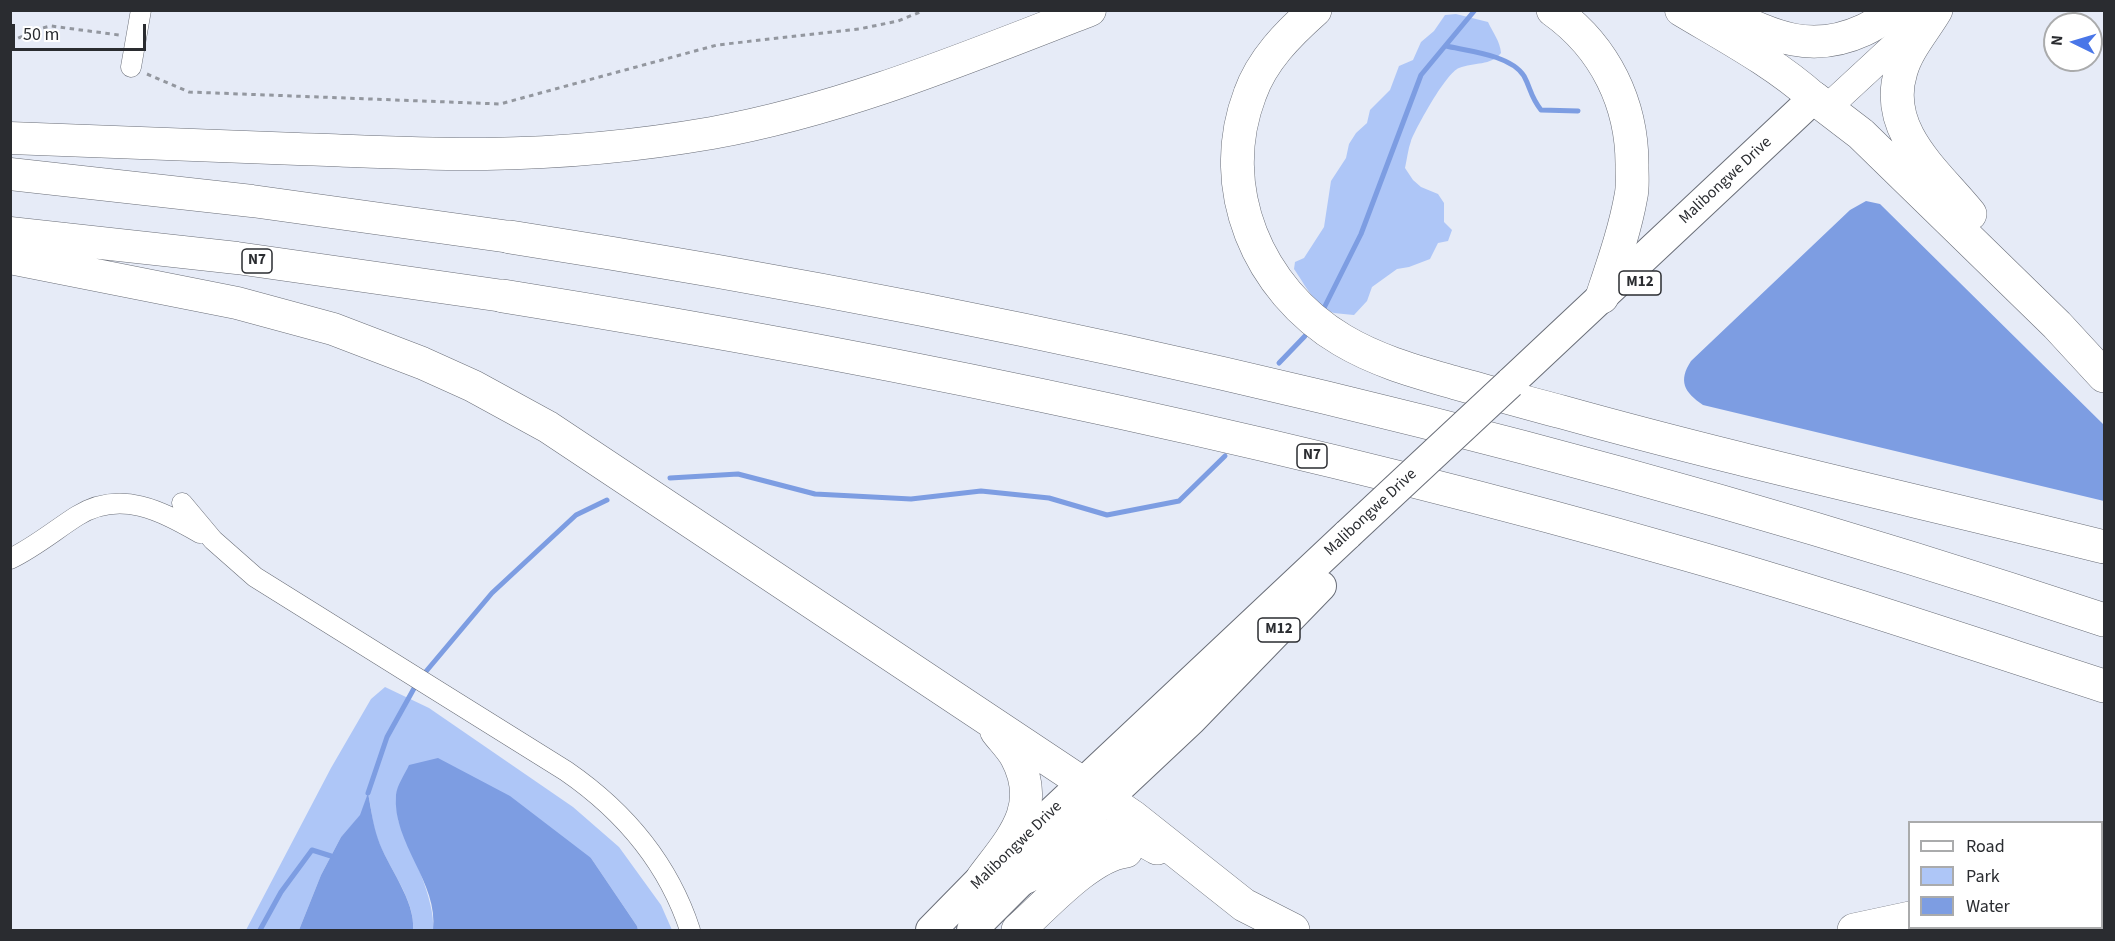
<!DOCTYPE html>
<style>
body{margin:0}
#map{position:relative;width:2115px;height:941px;overflow:hidden;background:#e6ebf7;font-family:"Source Sans 3",sans-serif}
canvas{display:block}
.frame{position:absolute;inset:0;border:12px solid #2a2c30;pointer-events:none}
.legend{position:absolute;left:1908px;top:821px;width:195px;height:108px;box-sizing:border-box;background:#fff;border:2px solid #aaabac;margin:0;padding:8px 10px;list-style:none;font-size:18px;color:#2a2c30}
.legend li{display:flex;align-items:center;gap:12px;height:30px}
.legend b{width:30px;border:2px solid #aaabac}
.north{position:absolute;left:2043px;top:12px;width:60px;height:60px;box-sizing:border-box;background:#fff;border:2px solid #aaabac;border-radius:50%;rotate:275deg;font-size:16px;font-weight:700;line-height:24px;text-align:center;color:#2a2c30}
.north::after{content:'';display:block;margin:auto;width:21px;height:27px;background:#4976e8;clip-path:polygon(50% 0,100% 100%,50% 72%,0 100%)}
.scale{position:absolute;left:12px;top:24px;width:134px;height:27px;box-sizing:border-box;border:3px solid #2a2c30;border-top:0;padding-left:8px;font-size:18px;line-height:21px;white-space:nowrap;color:#2a2c30;-webkit-text-stroke:4px #fff;paint-order:stroke}
</style>
<div id="map">
<canvas width="2115" height="941"></canvas>
<div class="frame"></div>
<ul class="legend">
<li><b style="height:8px;background:#fff"></b>Road</li>
<li><b style="height:16px;background:#aec6f7"></b>Park</li>
<li><b style="height:16px;background:#7d9de2"></b>Water</li>
</ul>
<div class="north">N</div>
<div class="scale">50 m</div>
</div>
<script>
const g = document.querySelector('canvas').getContext('2d');
g.lineJoin = 'round';
function fill(path, color) { g.fillStyle = color; g.fill(path, 'evenodd'); }
function trace(path, color, width, dash) { g.strokeStyle = color; g.lineWidth = width; g.lineCap = dash ? 'butt' : 'round'; g.setLineDash(dash || []); g.stroke(path); }
function label(font, color, halo, rows, align = 'center') {
  g.font = font + ' "Source Sans 3",sans-serif'; g.lineWidth = 6; g.setLineDash([]); g.textBaseline = 'middle'; g.strokeStyle = halo; g.fillStyle = color; for (const [text, x, y, turn = 0] of rows) {
    g.save(); g.translate(x, y); g.rotate((+turn || 0) * Math.PI / 180); g.textAlign = isNaN(turn) ? turn : align; if (halo) g.strokeText(text, 0, 0); g.fillText(text, 0, 0); g.restore();
  }
}
const green = new Path2D(`
 M1456,14L1488,22C1493,33 1500,41 1501,53C1491,66 1474,62 1459,68C1446,73 1417,126 1411,141C1408,149 1407,159 1405,168L1413,180L1421,187L1438,194L1444,203V222L1452,230L1448,241L1438,243L1430,259L1409,267L1397,269L1372,287L1367,301L1354,315C1347,314 1340,314 1334,313C1316,308 1304,283 1294,269L1295,262L1304,258L1324,227L1331,181L1346,158L1349,144L1356,133L1367,123L1370,110L1390,90L1399,66L1413,60L1421,42L1434,31L1445,15Z
 M385,687L429,708L573,807L619,847L661,905L672,930H638L637,926L591,858L398,820C410,849 436,901 433,930H413C416,901 388,867 378,840C372,826 372,809 368,794L361,815L341,837L321,875L299,930H246L331,768L371,699Z`);
const water = new Path2D(`
 M1866,201L1880,204L2104,425V501L1703,405C1684,392 1678,381 1691,361L1850,210Z
 M438,758L510,796L591,858L637,926L638,930H433C439,883 392,843 396,795C397,785 405,774 409,765Z
 M368,793C371,808 373,825 378,839C387,866 416,901 413,930H299L321,875L341,837L360,815Z`);
const stream = new Path2D(`
 M1446,46C1468,51 1511,55 1524,76C1531,89 1530,96 1541,110L1578,111
 M1323,310L1361,234L1421,75L1475,10
 M1279,363L1305,336
 M670,478L738,474L815,494L911,499L981,491L1049,498L1107,515L1179,501L1225,456
 M423,675L492,593L576,515L607,500
 M368,793L387,737L417,683
 M260,930L281,892L312,850L331,856`);
const path = new Path2D(`
 M10,42L38,29L51,26L119,35
 M147,74L189,92L500,104L717,45L859,29L898,21L925,10`);
const minor = new Path2D(`
 M131,67L141,10
 M182,503L213,540L255,577L566,771C624,811 668,863 690,930
 M10,559C35,547 55,530 77,516C121,489 161,511 200,533`);
const secondary = new Path2D(`
 M1827,108L1920,22`);
const primary = new Path2D(`
 M1510,383L1814,98
 M931,930L982,878L1348,534
 M972,930L1044,858L1191,720L1321,586`);
const trunk = new Path2D(`
 M1681,10C1726,37 1775,63 1814,98
 M1719,10C1769,34 1808,56 1864,30C1875,25 1886,17 1896,10
 M10,138C106,142 202,145 298,149C361,151 424,155 486,154C562,153 637,146 712,133C844,109 966,58 1090,10
 M10,174L252,201L510,237
 M10,233L237,258L503,296
 M10,258L237,303L333,329L422,363L473,386L548,427L1083,783
 M982,878C1011,839 1043,808 1016,757C1011,748 1002,739 996,731`);
const motorway = new Path2D(`
 M1315,10C1288,34 1262,60 1250,94C1214,188 1258,290 1342,340C1379,362 1418,372 1459,384C1493,393 1527,403 1562,412C1741,462 1924,502 2104,547
 M1553,10C1605,47 1633,104 1632,168C1632,177 1633,187 1631,196C1625,230 1613,264 1602,297
 M1936,10C1925,29 1907,49 1901,71C1882,131 1937,173 1970,214
 M1814,98L1861,134L2057,325L2104,376
 M510,237C1051,321 1585,447 2104,620
 M503,296C902,360 1297,443 1685,554C1826,594 1965,641 2104,686
 M1083,783L1133,817L1244,905L1293,930
 M1024,878C1047,865 1100,830 1127,834C1137,835 1147,843 1157,848
 M2102,881L2104,880
 M1018,930C1045,906 1090,855 1126,851
 M1854,930L1910,918`);
const primaryBridge = new Path2D(`
 M1348,534L1510,383`);
const shields = [
 [257,261,30],
 [1640,283,42],
 [1312,456,30],
 [1279,630,42]
];
const shieldNames = [
 ["N7",257,261],
 ["M12",1640,283],
 ["N7",1312,456],
 ["M12",1279,630]
];
const streetNames = [
 ["Malibongwe Drive",1726,181,-43],
 ["Malibongwe Drive",1371,513,-43],
 ["Malibongwe Drive",1017,846,-44]
];
fill(green, '#aec6f7');
fill(water, '#7d9de2');
trace(stream, '#7d9de2', 5);
trace(minor, '#6a6e78', 21);
trace(secondary, '#6a6e78', 28);
trace(primary, '#6a6e78', 32);
trace(trunk, '#6a6e78', 33);
trace(motorway, '#6a6e78', 34);
trace(path, '#93979f', 3, [4.5, 4.5]);
trace(minor, '#fff', 20);
trace(secondary, '#fff', 27);
trace(primary, '#fff', 30);
trace(trunk, '#fff', 32);
trace(motorway, '#fff', 33);
trace(primaryBridge, '#6a6e78', 32, []);
trace(primaryBridge, '#fff', 30);
for (const [x, y, w] of shields) { const box = new Path2D(); box.roundRect(x - w / 2, y - 12, w, 24, 4.5); g.fillStyle = '#fff'; g.fill(box); trace(box, '#2a2c30', 1.5); }
label('bold 15px', '#2a2c30', null, shieldNames);
label('16px', '#2a2c30', '#fff', streetNames);
</script>
